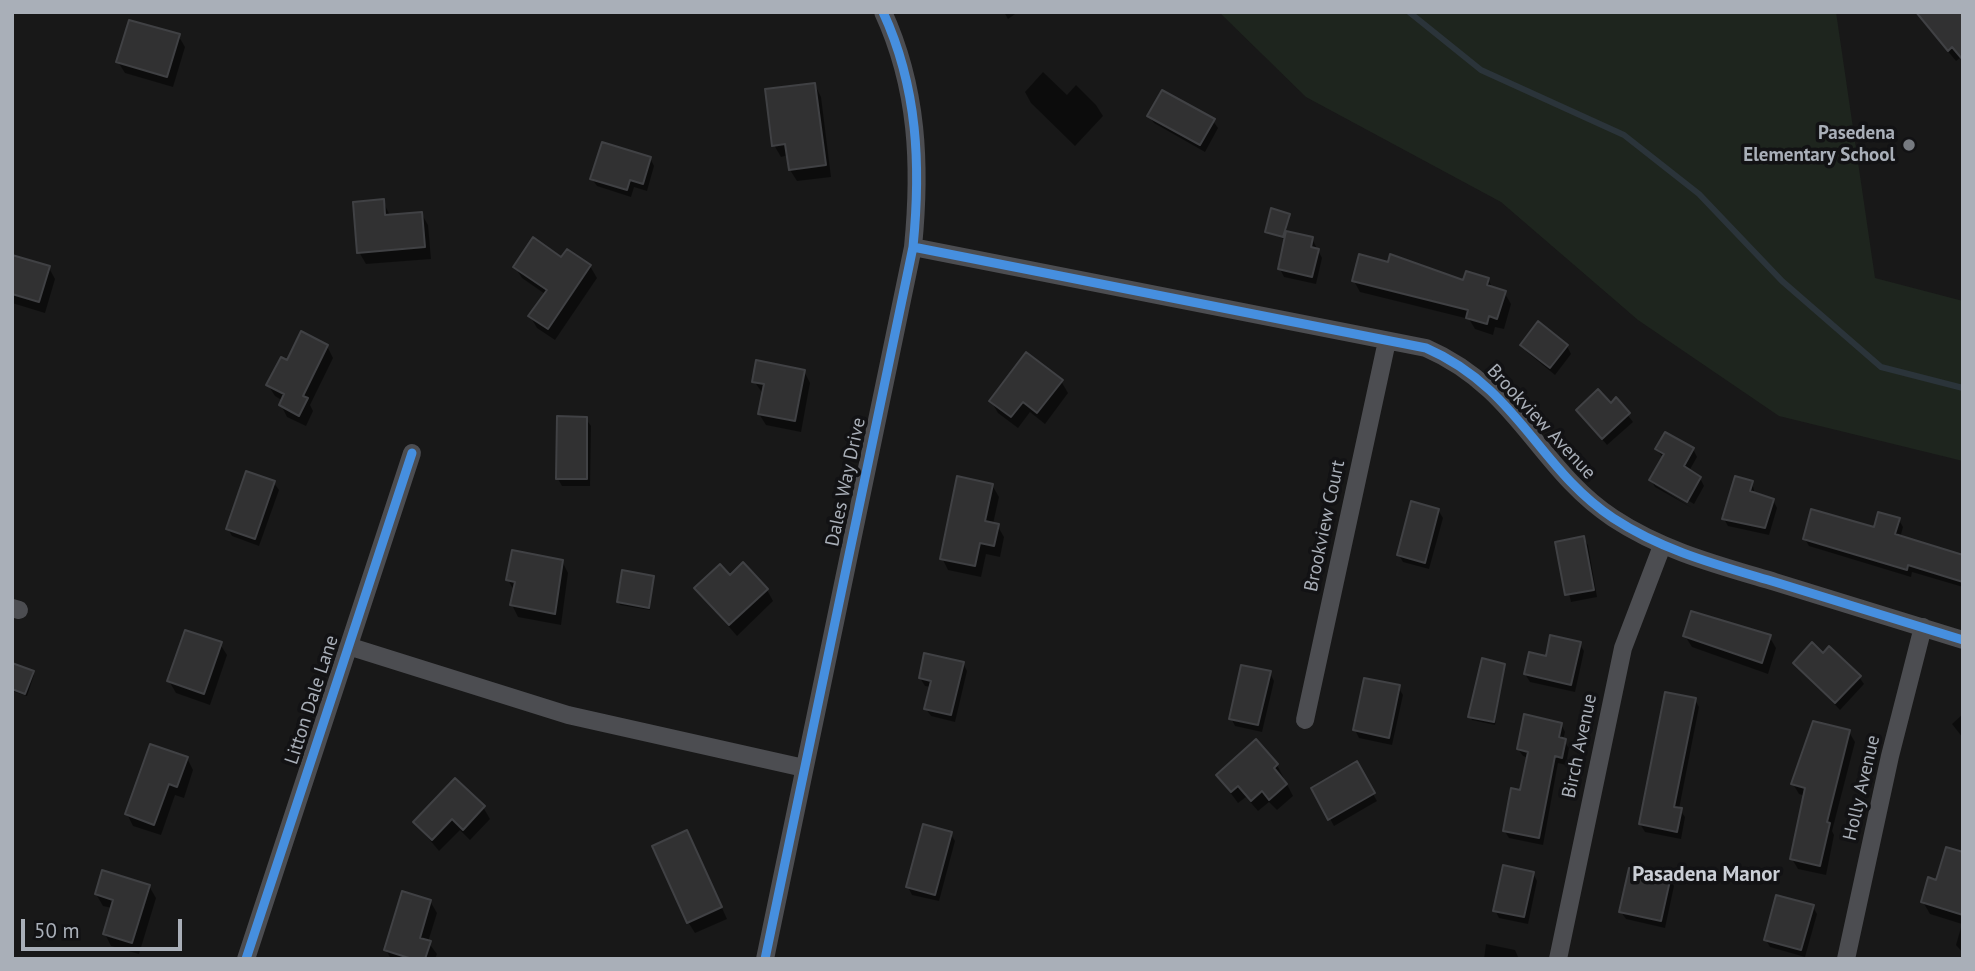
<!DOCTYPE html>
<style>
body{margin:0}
#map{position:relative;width:1975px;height:971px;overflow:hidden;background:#181818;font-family:"PT Sans",sans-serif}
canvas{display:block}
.frame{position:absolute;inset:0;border:14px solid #a9afb8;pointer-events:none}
.scale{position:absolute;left:21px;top:919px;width:161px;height:32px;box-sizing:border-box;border:4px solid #a9afb8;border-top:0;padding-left:9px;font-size:21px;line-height:24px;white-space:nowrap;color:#a9afb8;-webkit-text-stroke:5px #121214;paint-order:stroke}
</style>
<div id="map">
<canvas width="1975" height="971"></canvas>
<div class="frame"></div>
<div class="scale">50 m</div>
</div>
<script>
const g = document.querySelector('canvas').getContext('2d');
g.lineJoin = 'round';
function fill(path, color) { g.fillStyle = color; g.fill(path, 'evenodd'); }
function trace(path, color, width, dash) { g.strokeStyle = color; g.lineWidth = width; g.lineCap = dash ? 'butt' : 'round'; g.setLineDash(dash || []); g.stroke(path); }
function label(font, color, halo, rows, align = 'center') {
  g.font = font + ' "PT Sans",sans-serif'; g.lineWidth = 7; g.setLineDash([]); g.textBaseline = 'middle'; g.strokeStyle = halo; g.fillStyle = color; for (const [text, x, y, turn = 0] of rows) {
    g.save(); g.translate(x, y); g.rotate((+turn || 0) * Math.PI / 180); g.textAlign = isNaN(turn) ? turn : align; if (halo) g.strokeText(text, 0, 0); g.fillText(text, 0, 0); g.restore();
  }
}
const green = new Path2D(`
 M1219,12H1836L1875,278L1963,301V461L1779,416L1638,320L1501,202L1306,97Z`);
const shadow = new Path2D(`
 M1004,12H1018L1008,19Z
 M1915,12H1963V62L1960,58L1956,61Z
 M178,35L185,47L173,87L125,73L118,62Z
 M1043,72L1067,95L1076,85L1096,105L1103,116L1075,146L1031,103L1025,92Z
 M815,85L821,97L831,177L797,181L790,170L788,155L781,157L774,145Z
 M1149,116L1213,121L1218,128L1205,152L1154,123Z
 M650,158L654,166L647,191L634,187L631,197L597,186L592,179Z
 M383,201L390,216L421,213L428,225L431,259L366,264L359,252Z
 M1289,215L1286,233L1312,239L1322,258L1316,284L1284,277L1280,269L1286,240L1267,232Z
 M12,257L49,268L55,279L45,313L12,303Z
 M562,259L590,266L597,278L555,340L537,328L530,316L545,294L522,278L515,267Z
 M1488,279L1493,289L1504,292L1511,304L1504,329L1495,327L1493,335L1475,329L1469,319L1360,292L1354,281L1464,282Z
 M1538,324L1567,346L1571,354L1555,375L1527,352L1522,345Z
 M327,346L333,358L310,405L313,411L306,426L287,417L281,405L283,401L275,396L268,385L288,362Z
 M804,371L810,383L801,432L766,425L759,414L763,394L754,381Z
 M1061,381L1068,393L1045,424L1030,412L1018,428L998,413L991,401Z
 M1616,400L1633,422L1607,445L1578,411L1611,405Z
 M586,419L591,426L590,486H562L558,479Z
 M1657,449H1693L1697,457L1689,471L1700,478L1704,486L1694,504L1655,481V485L1692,508L1655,487L1651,480L1663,458Z
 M274,483L279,490L259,546L232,536L228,529Z
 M1752,483L1755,494L1773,500L1777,508L1769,535L1728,526L1724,519Z
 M992,485L999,497L993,524L997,525L1004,537L1000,557L986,554L981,577L948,570L942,558Z
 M1438,510L1443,518L1429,569L1403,562L1399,555Z
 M1899,520L1903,527L1900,538L1963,557V587L1912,572L1911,577L1809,546L1805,539L1875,529Z
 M1583,538L1588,545L1597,597L1571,602L1557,543Z
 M562,561L568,573L561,625L518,617L512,605L515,592L508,580Z
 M653,577L650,610L620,605L618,602Z
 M730,577L767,590L773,601L737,636L696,589Z
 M1685,636H1769L1776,648L1768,674L1692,647Z
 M1579,643L1584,651L1575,692L1530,682L1525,674L1547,658Z
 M220,644L227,655L210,705L176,693L169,681Z
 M1824,655L1859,677L1864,684L1840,710L1795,663Z
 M963,663L967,671L955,722L931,716L926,709L931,687L925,686L920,678Z
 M12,665L34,675L27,696L12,691Z
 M1504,665L1495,725L1472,720L1470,717Z
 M1270,673L1274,681L1262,732L1235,726L1231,718Z
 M1398,687L1403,695L1392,745L1359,738L1355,730Z
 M1695,700L1699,707L1679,809L1685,817L1681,839L1645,832L1640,824Z
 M1963,714V738L1952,724Z
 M1561,724L1565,732L1563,740L1569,748L1566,765L1558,763L1543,845L1509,838L1504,830L1521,792L1529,758L1523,756L1518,749Z
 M1849,732L1855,742L1832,831L1834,835L1826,875L1798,869L1792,859L1805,796L1799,794L1793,784Z
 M1256,742L1277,765L1293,796L1277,810L1269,802L1258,811L1246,797L1238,803L1218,776Z
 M187,758L193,770L184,798L175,795L161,835L133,826L127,814Z
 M1356,764L1377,801L1334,826L1313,788Z
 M483,807L490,819L470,840L460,830L439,851L415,822Z
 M950,833L955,841L939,901L912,895L908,887Z
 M693,844L727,919L695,933L688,922Z
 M1963,854V953L1956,945L1962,924L1930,914L1923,902Z
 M1533,873L1537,881L1528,924L1499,918L1495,910Z
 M1669,878L1674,886L1665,928L1626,919L1621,912Z
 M149,886L156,898L139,954L111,946L105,934L112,908L103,906L96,894Z
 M430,901L437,913L428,942L437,954L435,959H391L386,950Z
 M1813,907L1817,914L1805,957L1770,947L1766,940Z
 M1486,944L1515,950L1519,959H1484Z`);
const stream = new Path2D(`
 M1409,12L1481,70L1624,135L1699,194L1782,281L1881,367L1963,388`);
const building = new Path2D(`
 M1916,12H1963V60L1952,47L1948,51Z
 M129,20L180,34L167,77L116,62Z
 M815,83L826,165L789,170L785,144L772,146L765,89Z
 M1162,90L1215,119L1200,145L1147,116Z
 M602,142L651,157L643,184L630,180L627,190L590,179Z
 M384,199L385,215L422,212L425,247L357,253L353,202Z
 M1271,208L1290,214L1283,237L1265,232Z
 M1286,231L1313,237L1311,247L1319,249L1312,277L1278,269Z
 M533,237L561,257L567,249L591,265L548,329L528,316L547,290L513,267Z
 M1359,254L1388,262L1390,254L1463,280L1466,271L1489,278L1487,285L1506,291L1497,319L1489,316L1487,324L1466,318L1468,310L1352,281Z
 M12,255L50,266L39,302L12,294Z
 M1538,321L1568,345L1550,368L1520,345Z
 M301,331L328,345L303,396L308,398L299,416L279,405L284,394L266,385L281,357L287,360Z
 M1026,352L1063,380L1037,413L1023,402L1011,417L989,401Z
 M756,360L805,370L795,421L758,414L764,384L752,382Z
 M1598,389L1611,403L1616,397L1630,413L1602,439L1576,410Z
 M557,416L587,417V479H556Z
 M1665,432L1694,448L1684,466L1701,477L1687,502L1649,480L1664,454L1655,449Z
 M246,471L275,481L255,539L226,529Z
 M957,476L993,484L985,521L999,524L994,546L980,543L975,566L940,559Z
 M1735,476L1753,481L1750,491L1774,499L1765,528L1722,519Z
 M1411,501L1439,509L1425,563L1397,555Z
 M1811,509L1874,527L1878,512L1900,518L1895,534L1963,555V582L1908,565L1907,570L1803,539Z
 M1584,536L1594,590L1565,595L1555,542Z
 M512,550L563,560L555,614L510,605L515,582L506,580Z
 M743,562L768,589L729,625L694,588L720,564L730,575Z
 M622,570L654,576L649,608L617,602Z
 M1691,611L1771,635L1762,663L1683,636Z
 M185,630L222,642L204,694L167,681Z
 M1550,635L1581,642L1571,685L1524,674L1529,652L1546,656Z
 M1812,642L1823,653L1829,646L1861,676L1835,703L1793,663Z
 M924,653L964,662L951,715L924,709L931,681L919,678Z
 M1482,658L1505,664L1494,722L1468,717Z
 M12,663L34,671L25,694L12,689Z
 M1241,665L1271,671L1258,725L1229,719Z
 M1364,678L1400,685L1389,738L1353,730Z
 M1665,692L1696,698L1674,807L1682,808L1677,832L1639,824Z
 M1524,714L1562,723L1559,737L1566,739L1562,758L1555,756L1539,838L1503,831L1511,788L1520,790L1528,752L1517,749Z
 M1813,721L1850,730L1827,822L1830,823L1820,866L1790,859L1805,788L1791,784Z
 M1256,739L1278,764L1274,768L1287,784L1269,800L1262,791L1251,801L1238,786L1231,792L1216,775Z
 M150,744L188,757L177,787L169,784L154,825L125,814Z
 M1357,761L1375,793L1328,820L1311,788Z
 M455,778L485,806L463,830L452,819L432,840L413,822Z
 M923,824L952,832L935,895L906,887Z
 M687,830L722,907L687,923L652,846Z
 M1946,847L1963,852V915L1921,902L1928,877L1936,880Z
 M1503,865L1534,872L1524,917L1493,911Z
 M1629,868L1671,876L1661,921L1619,912Z
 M102,870L150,885L132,943L103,934L113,900L95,894Z
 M402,891L431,900L420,938L431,941L425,959H412L384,950Z
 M1776,895L1814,905L1801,950L1764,940Z`);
const street = new Path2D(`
 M913,247L1426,348C1518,388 1538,468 1613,518C1663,551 1718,565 1775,582C1837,601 1900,620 1963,640
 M12,608L19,610
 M348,646L568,715L804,768
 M1305,720L1387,341
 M246,959L412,453
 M765,959L913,247C921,166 918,88 883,12
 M1558,959L1623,648L1662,546
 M1846,959L1890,756L1923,627`);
const cycleway = new Path2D(`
 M913,247L1426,348C1518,388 1538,468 1613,518C1663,551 1718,565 1775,582C1837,601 1900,620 1963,640
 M246,959L412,453
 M765,959L913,247C921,166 918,88 883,12`);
const markers = [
 [1909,145,7,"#767a80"]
];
const poiNames = [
 ["Pasedena",1895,134],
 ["Elementary School",1895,156]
];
const streetNames = [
 ["Brookview Avenue",1541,422,47],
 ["Dales Way Drive",846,482,-78],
 ["Brookview Court",1325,526,-78],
 ["Litton Dale Lane",312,700,-72],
 ["Birch Avenue",1580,746,-78],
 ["Holly Avenue",1862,788,-77]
];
const neighbourhoodNames = [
 ["Pasadena Manor",1706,875]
];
fill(green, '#1e251e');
fill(shadow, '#0007');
trace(stream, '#2b343a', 6);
fill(building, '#313132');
trace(building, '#404144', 2);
trace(street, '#4c4d51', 18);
trace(cycleway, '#468fdf', 9);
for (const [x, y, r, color] of markers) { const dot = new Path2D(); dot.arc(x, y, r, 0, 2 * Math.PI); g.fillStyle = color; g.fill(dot); trace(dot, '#121214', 2.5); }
label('bold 19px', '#a9afb8', '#121214', poiNames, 'right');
label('19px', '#a9afb8', '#121214', streetNames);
label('bold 21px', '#caced5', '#121214', neighbourhoodNames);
</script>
